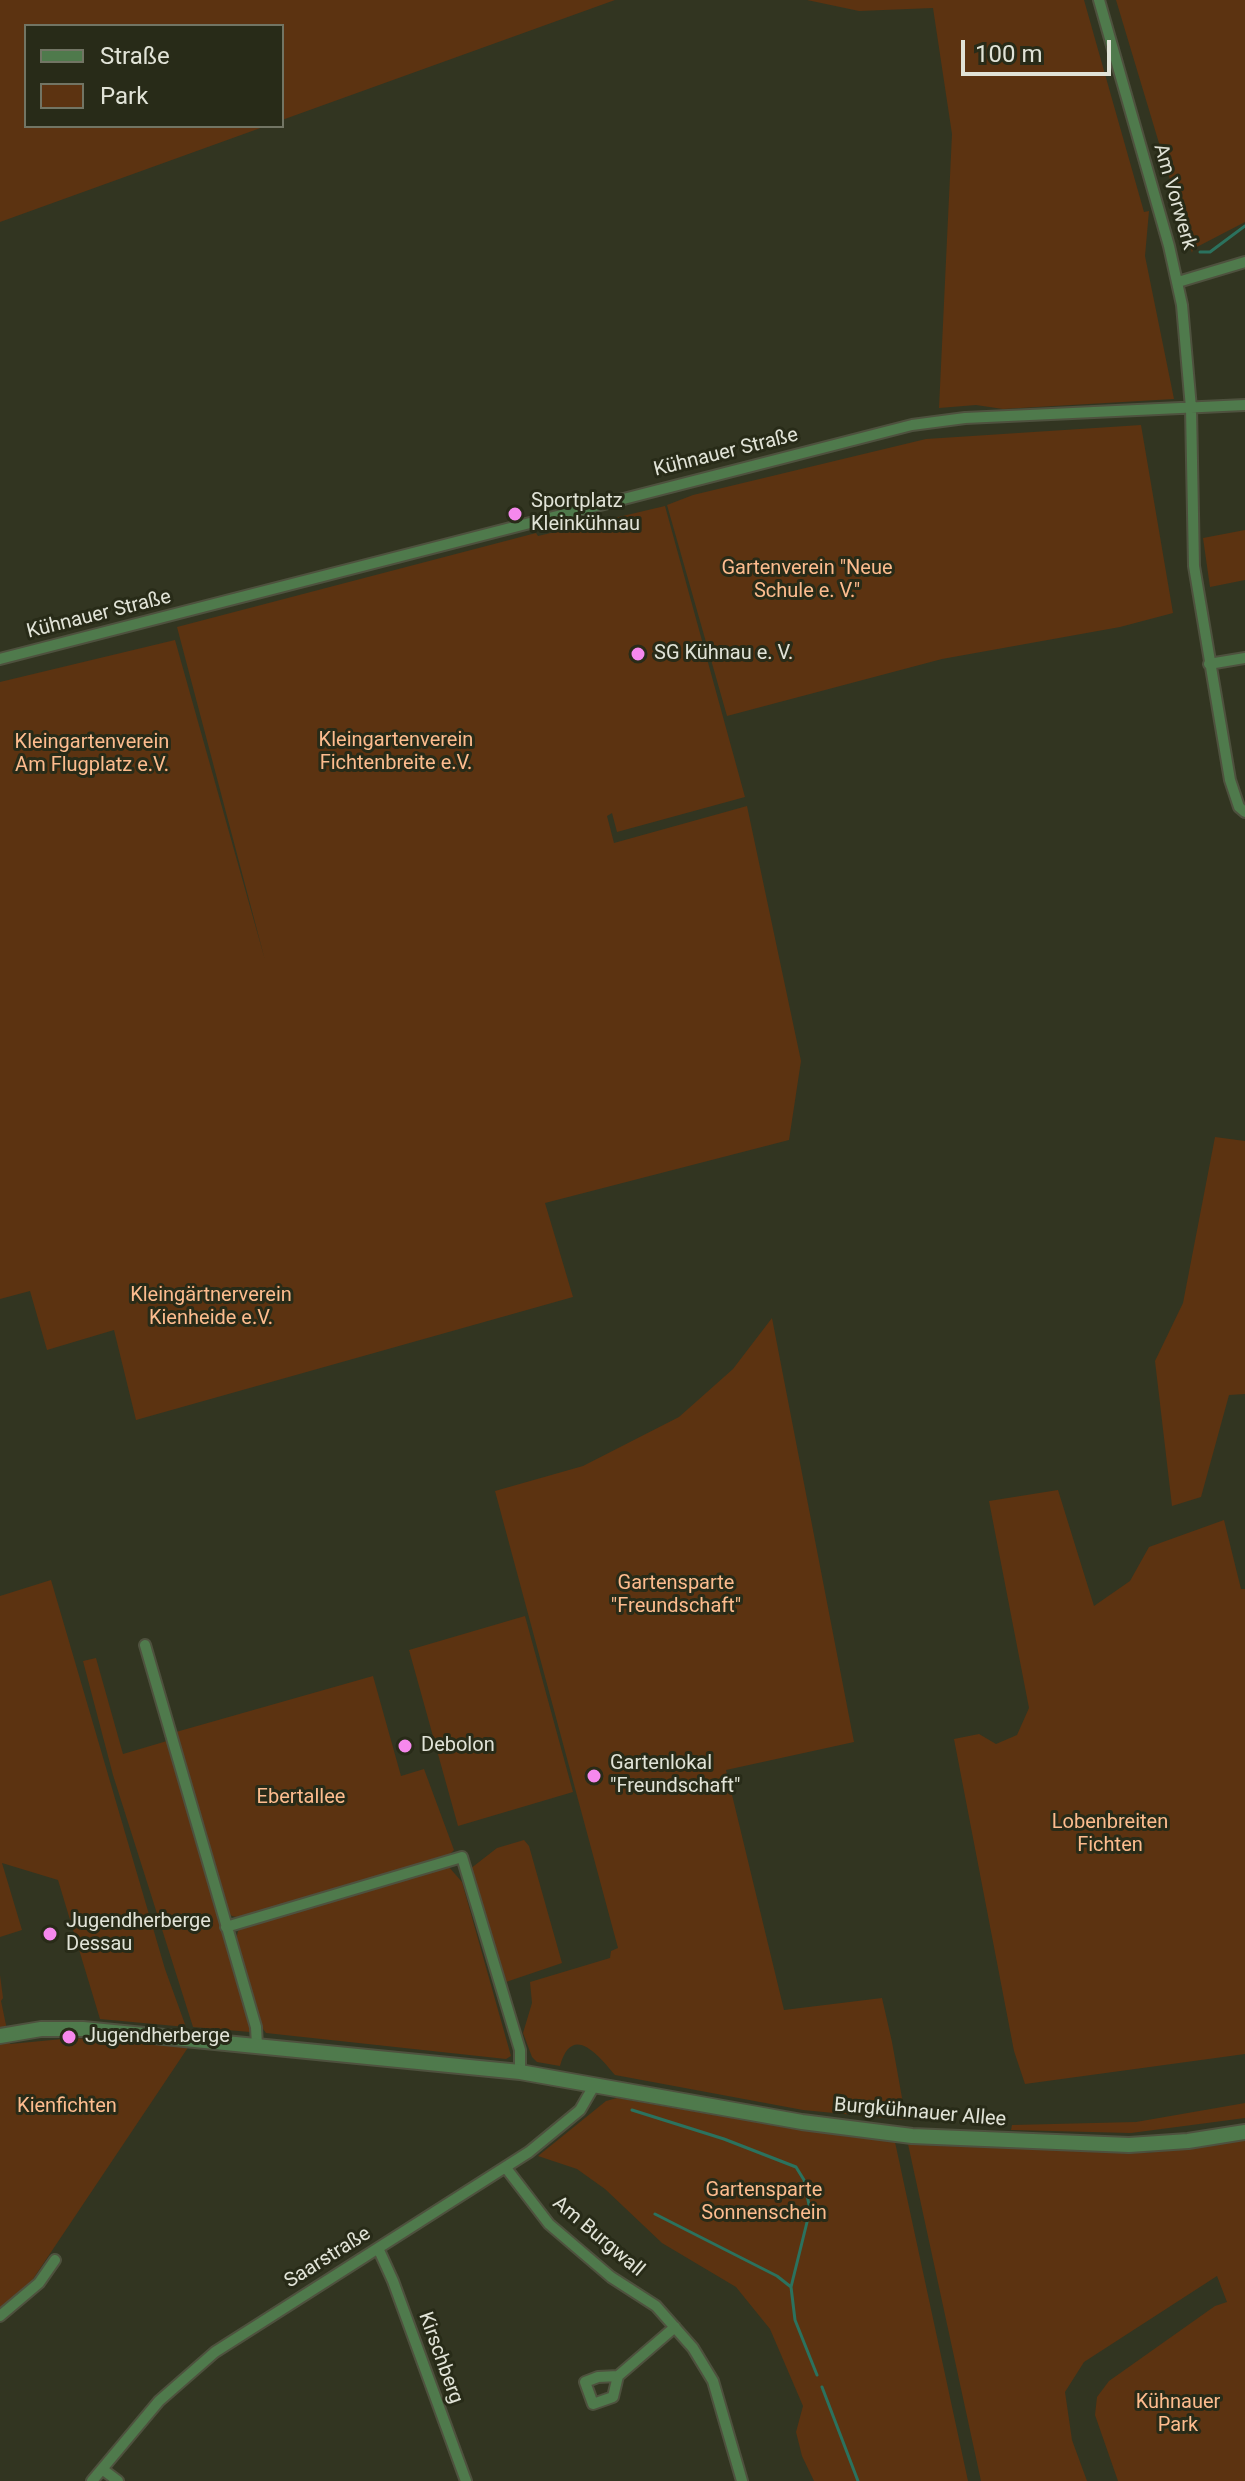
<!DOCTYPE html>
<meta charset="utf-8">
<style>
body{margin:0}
#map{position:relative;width:1245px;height:2481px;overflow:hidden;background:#323521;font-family:Roboto,sans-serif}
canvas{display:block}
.legend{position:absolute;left:24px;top:24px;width:260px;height:104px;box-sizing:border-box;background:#282b18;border:2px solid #727564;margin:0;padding:10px 14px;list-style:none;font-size:24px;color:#e1e3d7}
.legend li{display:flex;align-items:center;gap:16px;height:40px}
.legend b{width:40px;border:2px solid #727564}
.scale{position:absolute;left:961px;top:40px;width:150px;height:36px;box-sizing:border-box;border:4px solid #e1e3d7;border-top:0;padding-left:10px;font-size:24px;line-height:28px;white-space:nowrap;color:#e1e3d7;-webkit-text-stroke:6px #282b18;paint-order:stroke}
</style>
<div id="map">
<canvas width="1245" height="2481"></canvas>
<ul class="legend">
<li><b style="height:10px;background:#4f7a4c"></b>Straße</li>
<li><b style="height:22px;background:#5c3311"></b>Park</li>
</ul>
<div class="scale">100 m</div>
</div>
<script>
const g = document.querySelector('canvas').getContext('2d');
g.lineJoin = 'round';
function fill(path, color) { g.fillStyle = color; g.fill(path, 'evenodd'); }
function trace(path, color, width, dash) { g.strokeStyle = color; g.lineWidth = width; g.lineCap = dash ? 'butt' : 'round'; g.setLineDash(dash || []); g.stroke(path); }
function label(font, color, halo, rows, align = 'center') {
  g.font = font + ' Roboto,sans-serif'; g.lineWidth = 6; g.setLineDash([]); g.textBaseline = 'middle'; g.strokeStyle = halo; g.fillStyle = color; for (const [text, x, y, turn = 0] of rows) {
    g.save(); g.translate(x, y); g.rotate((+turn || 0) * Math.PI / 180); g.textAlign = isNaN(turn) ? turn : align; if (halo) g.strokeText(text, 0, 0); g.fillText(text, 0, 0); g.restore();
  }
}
const green = new Path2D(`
 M0,0H615L282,120V26H26V126H266L0,222Z
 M807,0H1084L1144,212L1149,211L1145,256L1174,399L1003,409L976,405L939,408L952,134L933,8L859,11Z
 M1116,0H1245V222L1193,249L1192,253Z
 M1141,425L1173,613L1120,627L942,659L727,716L667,505L693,495L926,439Z
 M665,506L745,797L617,832L612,813L607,816L614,843L747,806L801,1061L789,1140L545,1203L573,1297L136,1420L114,1330L47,1350L30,1291L0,1299V682L175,640L265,960L177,627L536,533L538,536Z
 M1245,530V580L1210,587L1203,538Z
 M1215,1137L1245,1141V1394L1229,1395L1201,1497L1172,1506L1155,1361L1183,1303Z
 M772,1318L854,1742L726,1770L784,2010L882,1998L892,2042L906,2120L803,2110L615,2075C599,2056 572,2022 560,2066L537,2062L532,2057L523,2033L532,2003L530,1982L610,1958L611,1951L618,1948L495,1491L583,1466L679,1417L733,1369Z
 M1058,1490L1094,1606L1130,1581L1149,1547L1224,1520L1241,1589H1245V2054L1025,2084L1014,2051L954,1739L979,1734L996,1744L1017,1735L1029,1708L989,1501Z
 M51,1580L165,1969L186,2027L100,2019L58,1880L2,1863L22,1930L0,1937V1596Z
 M525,1616L573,1792L458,1826L409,1650Z
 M96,1658L123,1754L167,1741L251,2027L250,2032L193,2027L113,1775L83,1661Z
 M373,1676L401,1776L424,1769L454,1850L447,1857L241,1918L232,1916L225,1911L176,1732Z
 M524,1840L529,1846L562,1963L503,1983L470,1869L497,1848Z
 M448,1866L462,1882L511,2056L506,2059L266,2033L260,2025L236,1940L238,1931L245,1926Z
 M0,1975L3,1998L1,2001L10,2044L73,2038L189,2046L27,2288L0,2312Z
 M617,2098L807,2131L895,2142L968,2481H814L802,2456L796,2432L803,2406L770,2329L736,2287L662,2243L605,2189L577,2169L538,2156L606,2101Z
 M1245,2103V2118L1131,2133L1011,2130L1012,2125L1136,2122Z
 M1245,2140V2481H1118L1095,2415L1097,2397L1109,2381L1215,2306L1227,2302L1217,2276L1084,2362L1065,2392L1072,2440L1087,2481H981L908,2144L1147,2153Z`);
const stream = new Path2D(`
 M1200,252H1210L1245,226
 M632,2110L724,2139L796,2167L804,2180L810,2210L791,2287
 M655,2214L777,2276L791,2287L795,2320L817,2375
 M822,2387L858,2481`);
const minor = new Path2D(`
 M1099,0L1169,246L1182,305L1191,408L1194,566L1230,780L1239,807L1245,812
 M1178,282L1245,262
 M0,659L912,425L965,418L1245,405
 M1209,664L1245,658
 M145,1645L256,2027L257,2046
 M226,1927L462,1857L520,2050V2072
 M506,2168L549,2224L611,2277L656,2306L693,2348L713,2381L742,2481
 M378,2248L393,2281L466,2481
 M0,2316L39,2283L55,2260
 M618,2376L613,2397L593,2404L585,2382L598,2377L618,2376L675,2327
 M102,2469L118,2481
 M92,2481L159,2401L215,2352L529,2152L580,2110L595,2084`);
const tertiary = new Path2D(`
 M0,2036L41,2029H83L520,2072L802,2122L912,2136L1129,2145L1188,2141L1245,2132`);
const markers = [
 [515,514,8,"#f688ed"],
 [638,654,8,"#f688ed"],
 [405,1746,8,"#f688ed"],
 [594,1776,8,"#f688ed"],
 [50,1934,8,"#f688ed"],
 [69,2037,8,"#f688ed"]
];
const streetNames = [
 ["Am Vorwerk",1174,197,74],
 ["Kühnauer Straße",726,453,-14],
 ["Kühnauer Straße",99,615,-14],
 ["Burgkühnauer Allee",920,2113,5],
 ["Am Burgwall",598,2237,40],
 ["Saarstraße",328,2258,-32],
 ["Kirschberg",440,2358,70]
];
const poiNames = [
 ["Sportplatz",531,502],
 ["Kleinkühnau",531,525],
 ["SG Kühnau e. V.",654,654],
 ["Debolon",421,1746],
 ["Gartenlokal",610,1764],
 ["\"Freundschaft\"",610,1787],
 ["Jugendherberge",66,1922],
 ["Dessau",66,1945],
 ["Jugendherberge",85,2037]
];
const parkNames = [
 ["Gartenverein \"Neue",807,569],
 ["Schule e. V.\"",807,592],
 ["Kleingartenverein",396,741],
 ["Fichtenbreite e.V.",396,764],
 ["Kleingartenverein",92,743],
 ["Am Flugplatz e.V.",92,766],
 ["Kleingärtnerverein",211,1296],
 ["Kienheide e.V.",211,1319],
 ["Gartensparte",676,1584],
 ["\"Freundschaft\"",676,1607],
 ["Ebertallee",301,1798],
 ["Lobenbreiten",1110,1823],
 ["Fichten",1110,1846],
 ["Kienfichten",67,2107],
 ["Gartensparte",764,2191],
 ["Sonnenschein",764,2214],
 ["Kühnauer",1178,2403],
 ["Park",1178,2426]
];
fill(green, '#5c3311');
trace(stream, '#2b725e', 3);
trace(minor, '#4e513e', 14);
trace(tertiary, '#4e513e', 18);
trace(minor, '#4f7a4c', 10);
trace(tertiary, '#4f7a4c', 14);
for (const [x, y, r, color] of markers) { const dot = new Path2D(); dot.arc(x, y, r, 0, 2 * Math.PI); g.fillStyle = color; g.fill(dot); trace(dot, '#282b18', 3); }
label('20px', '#e1e3d7', '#282b18', streetNames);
label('20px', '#e1e3d7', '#282b18', poiNames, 'left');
label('20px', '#fdbc8e', '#282b18', parkNames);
</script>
